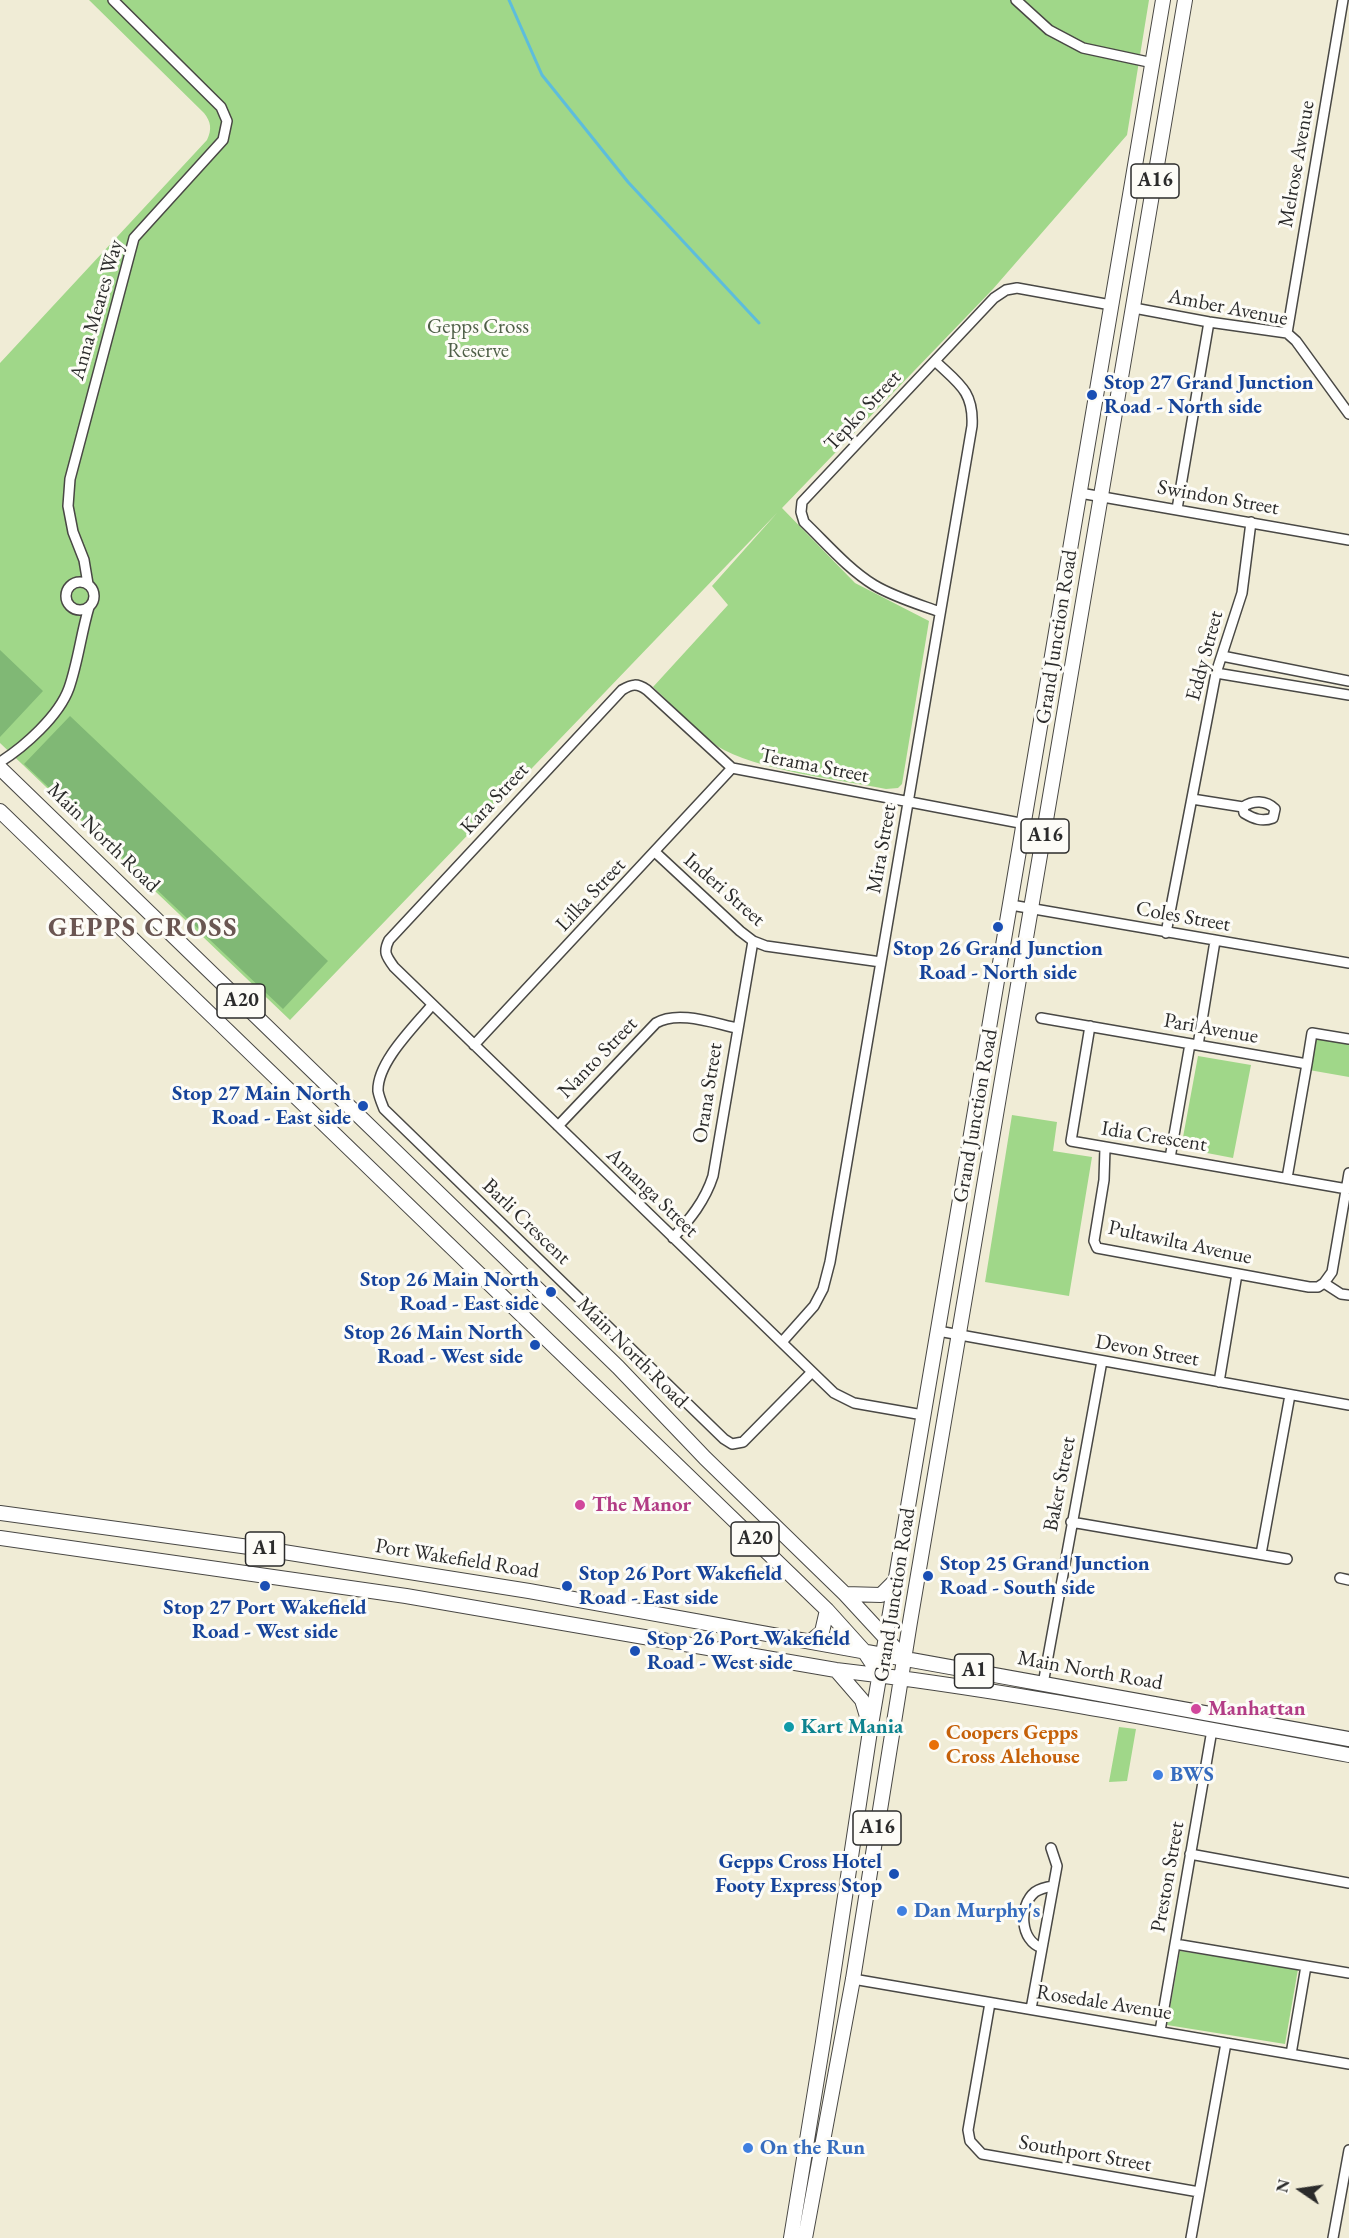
<!DOCTYPE html>
<style>
body{margin:0}
#map{position:relative;width:1349px;height:2238px;overflow:hidden;background:#f0ecd6;font-family:"EB Garamond",serif}
canvas{display:block}
.north{position:absolute;left:1271px;top:2160px;width:60px;height:60px;-webkit-text-stroke:4px #fdfcf7;paint-order:stroke;rotate:283deg;font-size:16px;font-weight:700;line-height:24px;text-align:center;color:#2b2b2b}
.north::after{content:'';display:block;margin:auto;width:21px;height:27px;background:#2b2b2b;clip-path:polygon(50% 0,100% 100%,50% 72%,0 100%)}
</style>
<div id="map">
<canvas width="1349" height="2238"></canvas>
<div class="north">N</div>
</div>
<script>
const g = document.querySelector('canvas').getContext('2d');
g.lineJoin = 'round';
function fill(path, color) { g.fillStyle = color; g.fill(path, 'evenodd'); }
function trace(path, color, width, dash) { g.strokeStyle = color; g.lineWidth = width; g.lineCap = dash ? 'butt' : 'round'; g.setLineDash(dash || []); g.stroke(path); }
function label(font, color, halo, rows, align = 'center') {
  g.font = font + ' "EB Garamond",serif'; g.lineWidth = 6; g.setLineDash([]); g.textBaseline = 'middle'; g.strokeStyle = halo; g.fillStyle = color; for (const [text, x, y, turn = 0] of rows) {
    g.save(); g.translate(x, y); g.rotate((+turn || 0) * Math.PI / 180); g.textAlign = isNaN(turn) ? turn : align; if (halo) g.strokeText(text, 0, 0); g.fillText(text, 0, 0); g.restore();
  }
}
const green = new Path2D(`
 M89,0H1149L1127,135L993,289L782,508L855,583L929,621L902,784L898,788L886,789C841,780 754,770 717,746C694,730 674,706 653,687L728,605L712,586L777,513L290,1020L0,743V363L207,140C212,129 211,122 204,113Z
 M1315,1036L1349,1042V1077L1309,1070Z
 M1198,1056L1251,1065L1233,1158L1181,1148Z
 M1012,1115L1057,1122L1053,1151L1092,1157L1069,1296L985,1282Z
 M1119,1727L1136,1729L1127,1781L1109,1782Z
 M1180,1951L1298,1969L1285,2044L1167,2025Z`);
const forest = new Path2D(`
 M0,650L43,691L0,737Z
 M70,716L328,961L283,1009L24,764Z`);
const stream = new Path2D(`
 M509,0L542,75L628,182L759,323`);
const minor = new Path2D(`
 M1016,0L1049,30L1083,48L1153,63
 M1134,308L1209,322L1287,333L1296,341L1349,414
 M1287,333L1343,0
 M1080,493L1349,540
 M1177,509L1209,322
 M66 596a14 14 0 1 1 28 0a14 14 0 1 1-28 0Z
 M88,584L84,560L73,532L68,506L70,479L134,238L223,140L227,121L221,107L113,0
 M940,612C918,604 894,597 874,585C848,569 826,543 804,522L801,512L802,502L994,298L1006,290L1017,288L1111,305
 M1222,656L1349,681
 M1216,673L1349,695
 M0,762C24,747 59,716 69,688C78,662 81,634 89,607
 M1192,799L1243,807C1253,800 1266,800 1275,809L1273,818C1262,822 1254,819 1244,813L1243,807
 M655,852L740,931L753,941L766,946L881,962
 M1011,905L1349,963
 M1166,933L1216,673L1242,593L1251,522
 M432,1005C415,1026 377,1062 378,1091C379,1097 382,1104 384,1109L724,1439L732,1444L743,1442L811,1373
 M1041,1018L1307,1064L1312,1033L1349,1039
 M1090,1026L1071,1141L1347,1189
 M474,1045L732,768
 M1198,1045L1215,941
 M558,1126L656,1023C678,1010 713,1023 737,1028
 M1105,1148L1104,1180L1094,1241L1097,1248L1309,1287H1318L1324,1283L1341,1294L1349,1295
 M1170,1158L1190,1044
 M1287,1178L1307,1064
 M673,1238C690,1219 705,1201 713,1176L753,941
 M1324,1283L1332,1272L1349,1173
 M938,1331L1349,1405
 M782,1342L814,1306L823,1289L830,1262L972,426C974,391 958,383 935,361
 M1219,1382L1237,1274
 M923,1415L854,1403L834,1393L394,967C386,956 383,952 389,940L622,690C632,684 637,683 647,690L732,768L1046,828
 M1071,1522L1287,1559
 M1261,1554L1290,1395
 M1340,1578L1349,1580
 M1043,1684L1102,1361
 M1190,1854L1349,1883
 M1175,1944L1349,1973
 M1042,1948C1020,1941 1018,1906 1035,1892C1041,1888 1047,1887 1053,1886
 M853,1979L1349,2064
 M990,2003L968,2130L970,2141L982,2154L1199,2192
 M1031,2009L1057,1866L1051,1848
 M1160,2031L1212,1730
 M1291,2054L1306,1966
 M1191,2238L1226,2043
 M1333,2238L1349,2150`);
const highway = new Path2D(`
 M0,768L618,1367L705,1458L845,1594L905,1659
 M0,811L827,1610L864,1651L880,1675
 M0,1513L271,1550L529,1591L1349,1739
 M0,1538L406,1596L836,1670C1008,1690 1179,1724 1349,1755
 M845,1594L881,1595L896,1580
 M811,1641L822,1632L827,1610
 M836,1670L862,1700L869,1723
 M791,2238L823,2042L870,1731L1163,0
 M805,2238L853,1979L910,1622L1185,0`);
const markers = [
 [1092,395,6,"#1a4fb4"],
 [998,927,6,"#1a4fb4"],
 [363,1106,6,"#1a4fb4"],
 [551,1292,6,"#1a4fb4"],
 [535,1345,6,"#1a4fb4"],
 [580,1505,6,"#d1479c"],
 [928,1576,6,"#1a4fb4"],
 [265,1586,6,"#1a4fb4"],
 [567,1586,6,"#1a4fb4"],
 [635,1651,6,"#1a4fb4"],
 [1196,1709,6,"#d1479c"],
 [789,1727,6,"#0f9aa8"],
 [934,1745,6,"#e8710a"],
 [1158,1775,6,"#3f7fe0"],
 [894,1874,6,"#1a4fb4"],
 [902,1911,6,"#3f7fe0"],
 [748,2148,6,"#3f7fe0"]
];
const shields = [
 [1155,181,48],
 [1045,836,48],
 [241,1001,48],
 [755,1539,48],
 [265,1549,39],
 [974,1671,39],
 [877,1828,48]
];
const shieldNames = [
 ["A16",1155,181],
 ["A16",1045,836],
 ["A20",241,1001],
 ["A20",755,1539],
 ["A1",265,1549],
 ["A1",974,1671],
 ["A16",877,1828]
];
const streetNames = [
 ["Melrose Avenue",1297,164,-80],
 ["Amber Avenue",1228,308,11],
 ["Anna Meares Way",97,310,-74],
 ["Tepko Street",863,411,-47],
 ["Swindon Street",1218,498,10],
 ["Grand Junction Road",1057,637,-81],
 ["Eddy Street",1205,656,-75],
 ["Terama Street",814,766,11],
 ["Kara Street",495,799,-47],
 ["Main North Road",103,838,44],
 ["Mira Street",882,849,-80],
 ["Inderi Street",724,890,41],
 ["Lilka Street",591,895,-47],
 ["Coles Street",1183,917,10],
 ["Pari Avenue",1211,1029,10],
 ["Nanto Street",598,1058,-46],
 ["Orana Street",708,1093,-81],
 ["Grand Junction Road",976,1116,-80],
 ["Idia Crescent",1154,1137,9],
 ["Amanga Street",652,1193,44],
 ["Barli Crescent",526,1222,44],
 ["Pultawilta Avenue",1180,1243,12],
 ["Devon Street",1147,1351,10],
 ["Main North Road",632,1353,45],
 ["Baker Street",1060,1484,-79],
 ["Port Wakefield Road",457,1559,9],
 ["Grand Junction Road",895,1595,-81],
 ["Main North Road",1090,1671,10],
 ["Preston Street",1168,1877,-80],
 ["Rosedale Avenue",1104,2003,9],
 ["Southport Street",1085,2154,10]
];
const parkNames = [
 ["Gepps Cross",478,327],
 ["Reserve",478,351]
];
const transitNames = [
 ["Stop 27 Grand Junction",1104,383],
 ["Road - North side",1104,407],
 ["Stop 26 Grand Junction",998,949,"center"],
 ["Road - North side",998,973,"center"],
 ["Stop 27 Main North",351,1094,"right"],
 ["Road - East side",351,1118,"right"],
 ["Stop 26 Main North",539,1280,"right"],
 ["Road - East side",539,1304,"right"],
 ["Stop 26 Main North",523,1333,"right"],
 ["Road - West side",523,1357,"right"],
 ["Stop 25 Grand Junction",940,1564],
 ["Road - South side",940,1588],
 ["Stop 26 Port Wakefield",579,1574],
 ["Road - East side",579,1598],
 ["Stop 27 Port Wakefield",265,1608,"center"],
 ["Road - West side",265,1632,"center"],
 ["Stop 26 Port Wakefield",647,1639],
 ["Road - West side",647,1663],
 ["Gepps Cross Hotel",882,1862,"right"],
 ["Footy Express Stop",882,1886,"right"]
];
const hotelNames = [
 ["The Manor",592,1505],
 ["Manhattan",1208,1709]
];
const cultureNames = [
 ["Kart Mania",801,1727]
];
const foodNames = [
 ["Coopers Gepps",946,1733],
 ["Cross Alehouse",946,1757]
];
const shopNames = [
 ["BWS",1170,1775],
 ["Dan Murphy's",914,1911],
 ["On the Run",760,2148]
];
const districtNames = [
 ["GEPPS CROSS",143,929]
];
fill(green, '#a0d789');
fill(forest, '#80b875');
trace(stream, '#5dbddc', 3);
trace(minor, '#494845', 12);
trace(highway, '#494845', 16);
trace(minor, '#fff', 9);
trace(highway, '#fff', 14);
for (const [x, y, r, color] of markers) { const dot = new Path2D(); dot.arc(x, y, r, 0, 2 * Math.PI); g.fillStyle = color; g.fill(dot); trace(dot, '#fdfcf7', 2); }
for (const [x, y, w] of shields) { const box = new Path2D(); box.roundRect(x - w / 2, y - 17, w, 34, 4.5); g.fillStyle = '#fdfcf7'; g.fill(box); trace(box, '#2b2b2b', 1.5); }
label('bold 20px', '#2b2b2b', null, shieldNames);
label('21px', '#2b2b2b', '#fdfcf7', streetNames);
label('21px', '#4e5f47', '#fdfcf7', parkNames);
label('bold 21px', '#164399', '#fdfcf7', transitNames, 'left');
label('bold 21px', '#b23c85', '#fdfcf7', hotelNames, 'left');
label('bold 21px', '#0d838f', '#fdfcf7', cultureNames, 'left');
label('bold 21px', '#c56008', '#fdfcf7', foodNames, 'left');
label('bold 21px', '#366cbe', '#fdfcf7', shopNames, 'left');
g.letterSpacing = '1.5px';
label('bold 27px', '#6a5652', '#fdfcf7', districtNames);
g.letterSpacing = '0px';
</script>
